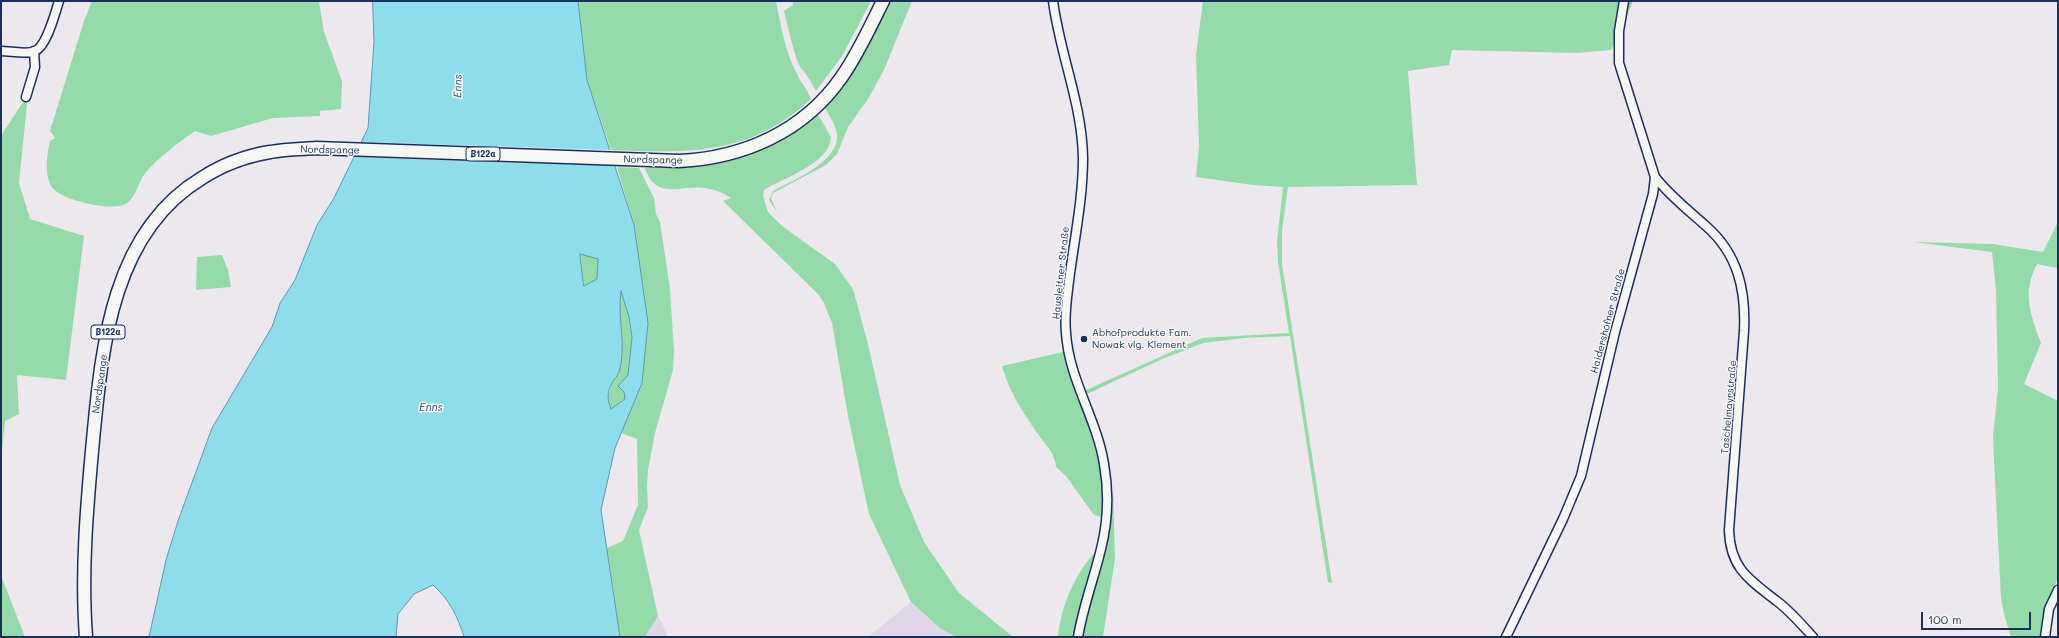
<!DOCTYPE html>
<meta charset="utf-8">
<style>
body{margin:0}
#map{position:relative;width:2059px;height:638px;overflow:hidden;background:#ece8ee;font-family:Mali,sans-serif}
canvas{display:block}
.frame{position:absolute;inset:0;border:2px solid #1b2f5e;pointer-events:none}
.scale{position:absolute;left:1921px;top:612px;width:110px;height:18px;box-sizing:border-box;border:2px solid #1b2f5e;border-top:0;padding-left:5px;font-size:12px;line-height:14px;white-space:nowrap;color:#1b2f5e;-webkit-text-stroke:3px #f6f6f2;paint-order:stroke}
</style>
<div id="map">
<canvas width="2059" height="638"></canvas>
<div class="frame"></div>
<div class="scale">100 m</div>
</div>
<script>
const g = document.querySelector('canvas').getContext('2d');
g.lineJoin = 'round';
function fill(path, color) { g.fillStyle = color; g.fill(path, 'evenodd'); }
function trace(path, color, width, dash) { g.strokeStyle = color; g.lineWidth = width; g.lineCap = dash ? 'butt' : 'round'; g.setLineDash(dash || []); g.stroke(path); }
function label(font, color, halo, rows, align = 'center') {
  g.font = font + ' Mali,sans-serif'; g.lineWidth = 3; g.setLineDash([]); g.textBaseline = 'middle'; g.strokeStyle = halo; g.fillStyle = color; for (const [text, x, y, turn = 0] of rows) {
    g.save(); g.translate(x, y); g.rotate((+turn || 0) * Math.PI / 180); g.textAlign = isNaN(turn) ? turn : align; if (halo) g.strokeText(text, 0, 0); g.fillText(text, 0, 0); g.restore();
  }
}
const built = new Path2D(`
 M911,602L941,629L956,637H868Z
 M658,616L669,637H645Z`);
const green = new Path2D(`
 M92,1H319L324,32L342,81L341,109L320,111V116L273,118L211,136L195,131C178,143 159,157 146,172C138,181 137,196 127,203C114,213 59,200 51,186C44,172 47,155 50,141L55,138L50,131L84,21Z
 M578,1H776C781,26 785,52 797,74C801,83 808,90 811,99C750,156 689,153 611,150L587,80Z
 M792,1H871L842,56L816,91C811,82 807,75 801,68C795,60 787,22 784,11L793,5Z
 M889,1H912L884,70L868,99L848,127L837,154L826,165L773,193L771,198L777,212L769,200L773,191C793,180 839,162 837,135C836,125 829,115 824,107L843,84Z
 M1203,1H1633L1623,26L1611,50L1576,53L1452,50L1449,65L1408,71L1417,185L1288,187L1282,230V264L1332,583L1328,582L1290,336L1244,338L1203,343L1160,360L1085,395L1084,391L1202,338L1289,333L1278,262L1277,241L1283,187L1253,185L1196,177L1199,146L1196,55Z
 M28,94L19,183L30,219L84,236L66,380L17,375L19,414L5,421L1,461V136Z
 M817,113L831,137C831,163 783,178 764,190L763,196L768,212L782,226L835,264L853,289L868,344L900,485L924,542L959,593L1013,637H956L941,629L911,602L869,514L848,416L832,323L824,303L818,294L723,201L731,198C722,192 714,189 704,188C681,185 656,201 645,168L705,165L743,156L780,140Z
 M617,167L639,168L654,198L656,214L660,222L670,289L674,351L673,370L655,433L648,470L647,487L648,507L639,530L658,616L645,637H620L607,548L623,541L638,505L637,439L621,433L642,383L634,225Z
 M2058,222V268L2037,264C2022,292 2030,314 2041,343L2024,384L2058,401V578L2045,607L2043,637H2011L2004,614L2001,597L1994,460L1993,436L1998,388L1996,290L1992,252L1913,242L1993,244L2043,252Z
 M580,254L598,259L597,279L584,287Z
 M222,255L228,270L231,287L196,290L197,257Z
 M621,290L629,317L632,337L628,375L618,386L625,392V399L611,410L607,400L612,383L619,373L622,348L619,323Z
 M1063,352L1070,377L1098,447L1103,482V515L1101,517L1094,515L1066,476L1056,467C1055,451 1041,440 1033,427C1020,408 1008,388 1002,366Z
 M1113,487L1115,559L1103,637H1081L1108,540Z
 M1097,550L1074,637H1058C1061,606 1075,573 1097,550Z
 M1,558L2,578L25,637H1Z`);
const water = new Path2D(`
 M373,1H578L587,80L634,225L648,323L642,383L615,448L601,510L620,637H464C458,617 449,599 433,585L414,594L398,614L396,637H149L166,560L178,521L212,428L272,327L280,303L295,280L317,225L334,198L368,128L374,42ZM580,254L598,259L597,279L584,286ZM621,291L629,317L632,337L628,375L618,386L624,392L625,399L611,409C607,400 607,392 612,383C614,379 618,376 619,372C627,347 617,318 621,291Z`);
const pier = new Path2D(`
 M360,142L613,150L619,166L352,157Z`);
const minor = new Path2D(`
 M1053,1C1060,55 1082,103 1083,158C1083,199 1074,241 1069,281C1067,298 1064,316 1066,333C1069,380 1097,419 1104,464C1109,492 1108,521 1101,549C1094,578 1083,607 1078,637
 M1,51C11,51 26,55 35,51C47,46 55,13 59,1
 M26,97L35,67L34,51
 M1655,177C1670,196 1688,210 1706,226C1738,254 1746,290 1744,331L1729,530C1730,569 1750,580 1778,602C1791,612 1802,625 1813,637
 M1506,637L1563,519L1581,476L1615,332L1653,194L1655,177L1619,63V31L1624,1
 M2045,637L2049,609L2058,590`);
const primary = new Path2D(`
 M86,637C81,572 87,505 93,440C102,346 112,232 202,178C222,165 246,156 270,152C285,149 301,149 316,148L679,161C743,158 803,132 841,78C858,54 870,27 883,1`);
const markers = [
 [1084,339,4,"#1b2f5e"]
];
const shields = [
 [483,154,34],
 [108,332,34]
];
const shieldNames = [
 ["B122a",483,154],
 ["B122a",108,332]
];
const streetNames = [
 ["Nordspange",330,150,1],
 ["Nordspange",653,160,1],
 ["Hausleitner Straße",1061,273,-84],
 ["Haidershofner Straße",1608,321,-75],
 ["Nordspange",100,384,-82],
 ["Taschelmayrstraße",1729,407,-85]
];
const poiNames = [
 ["Abhofprodukte Fam.",1092,333],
 ["Nowak vlg. Klement",1092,345]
];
const waterNames = [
 ["Enns",458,86,-89],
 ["Enns",431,408]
];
fill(built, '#dfd7e9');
fill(green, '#95dba9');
fill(water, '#8dddeb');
trace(water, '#5f97b3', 1);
fill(pier, '#ece8ee');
trace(minor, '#1b2f5e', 11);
trace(primary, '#1b2f5e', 15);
trace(minor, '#f6f6f2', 8);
trace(primary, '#f6f6f2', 12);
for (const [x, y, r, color] of markers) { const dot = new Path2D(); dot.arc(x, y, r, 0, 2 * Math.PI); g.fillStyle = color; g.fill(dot); trace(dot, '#f6f6f2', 1.5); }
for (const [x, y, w] of shields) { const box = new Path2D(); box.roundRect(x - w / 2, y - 7, w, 14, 3); g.fillStyle = '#f6f6f2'; g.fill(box); trace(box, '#1b2f5e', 1); }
label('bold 9px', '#1b2f5e', null, shieldNames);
label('10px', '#1b2f5e', '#f6f6f2', streetNames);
label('10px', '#1b2f5e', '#f6f6f2', poiNames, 'left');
label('italic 11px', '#385a81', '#f6f6f2', waterNames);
</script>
